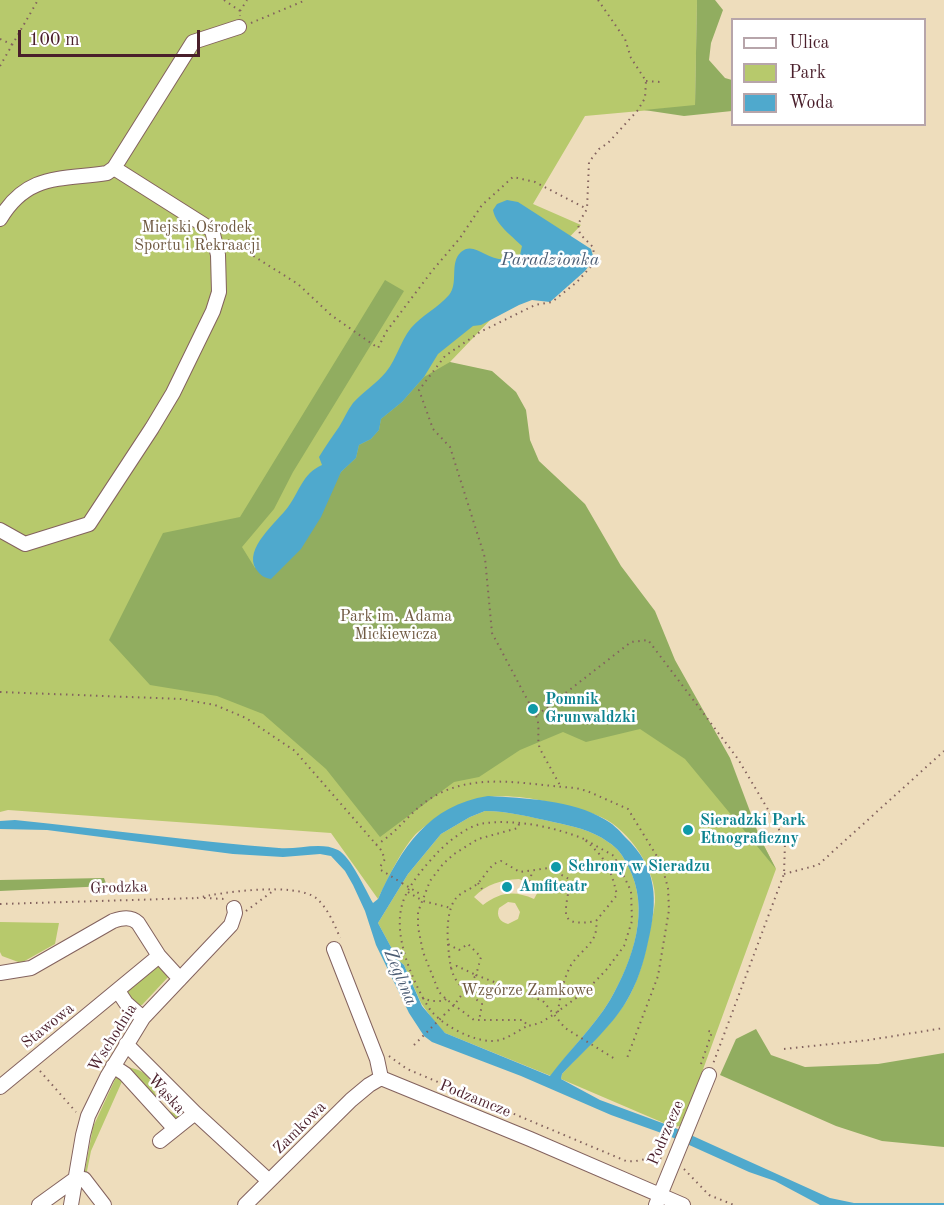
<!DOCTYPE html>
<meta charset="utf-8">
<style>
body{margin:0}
#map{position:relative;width:944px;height:1205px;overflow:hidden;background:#eeddbc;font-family:"Old Standard TT",serif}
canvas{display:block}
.legend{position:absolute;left:731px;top:18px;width:195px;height:108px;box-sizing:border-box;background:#fff;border:2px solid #b7a5aa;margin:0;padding:8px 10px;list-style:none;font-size:18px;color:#4a1f2b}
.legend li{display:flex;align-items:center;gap:12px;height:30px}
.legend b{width:30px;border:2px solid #b7a5aa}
.scale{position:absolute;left:18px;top:30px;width:182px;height:27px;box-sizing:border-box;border:3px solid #4a1f2b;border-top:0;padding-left:8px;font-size:18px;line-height:21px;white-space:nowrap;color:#4a1f2b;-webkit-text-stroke:4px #fff;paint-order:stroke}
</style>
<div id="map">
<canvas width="944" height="1205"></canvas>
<ul class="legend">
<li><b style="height:8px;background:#fff"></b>Ulica</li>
<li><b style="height:16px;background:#b7c96c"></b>Park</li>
<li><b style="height:16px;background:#4fa9cd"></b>Woda</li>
</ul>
<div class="scale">100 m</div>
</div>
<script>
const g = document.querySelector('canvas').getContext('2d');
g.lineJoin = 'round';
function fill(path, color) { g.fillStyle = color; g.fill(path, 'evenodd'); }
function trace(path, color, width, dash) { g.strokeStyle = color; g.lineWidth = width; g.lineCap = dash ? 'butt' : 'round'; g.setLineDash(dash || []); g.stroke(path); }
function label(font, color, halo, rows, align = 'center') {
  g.font = font + ' "Old Standard TT",serif'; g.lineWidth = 5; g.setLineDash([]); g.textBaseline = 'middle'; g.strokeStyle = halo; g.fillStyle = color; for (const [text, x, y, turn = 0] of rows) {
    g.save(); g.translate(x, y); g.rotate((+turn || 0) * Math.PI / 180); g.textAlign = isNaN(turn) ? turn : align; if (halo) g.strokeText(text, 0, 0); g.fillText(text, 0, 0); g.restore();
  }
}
const green = new Path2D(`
 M0,0H697L695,106L585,116L533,204L581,225L450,362L760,838L776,869L701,1075L680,1126L673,1127L561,1079L562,1074C582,1052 610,1027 626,1002C638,982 645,957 649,934C651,923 654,913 655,902C657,871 630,830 601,817C585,810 566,805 549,802C493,790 462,795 418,832C404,844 386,882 378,899L331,833L8,810L0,812Z
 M485,811C508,811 531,817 553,822C572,826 592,830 608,842C618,848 623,856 628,866C651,909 633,961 610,1000C594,1027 569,1050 551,1076L445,1033L436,1024L421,1003L404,965L398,960L378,923L408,874L441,834L470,817ZM519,879L540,888L534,899C514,890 500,892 483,905L474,897C487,884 501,880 519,879ZM508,902L515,903L520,912L518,919L508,924C500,922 496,916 499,908Z
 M0,922L59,923L55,944L21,963L2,956L0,952Z
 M157,964L170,975L142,1005H138L126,992Z
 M126,1067C158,1071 148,1090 163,1106C169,1113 177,1112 182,1120L176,1121Z
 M118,1073L124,1077L91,1151L86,1176H84L93,1127Z`);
const forest = new Path2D(`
 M697,0H715L723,10L711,43L709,60L725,78L732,80V111L684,116L644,110L695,105Z
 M385,280L404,291L293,472L274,509L242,547L255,568L331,490L341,472L356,458L359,445L371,439L379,430L381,419L402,402L424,377L450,362L492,371L516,392L526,410L530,440L539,461L585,504L621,566L655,611L675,660L730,758L760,838L776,869L685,759L640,729L586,742L563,732L520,750L479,777L454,782L380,837L326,769L263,714L217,696L150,685L109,640L163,533L240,517Z
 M104,878L107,886L0,891V880Z
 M756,1029L771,1055L805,1067L878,1064L944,1053V1147L882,1141L836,1126L720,1075L736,1039Z`);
const water = new Path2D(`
 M507,200L518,202L591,249L594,259L585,271L550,302L532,300L519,305L481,325L473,326L438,354L424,377L402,402L381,419L379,430L371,439L359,445L356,458L341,472L321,517L301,549L271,579C264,578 260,575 256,569C243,549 277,522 288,507C300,491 302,474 322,465L319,457C325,447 332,437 339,427C344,419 347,411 353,403C363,392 377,383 386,372C397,358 400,342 411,328C422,315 438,308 449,295C459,283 449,263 461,252C477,238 491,271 520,255L522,246C511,235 496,225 493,210L497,204Z
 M488,796C524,798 573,800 604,819C612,823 619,830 625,837C658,868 658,900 648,942C644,962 637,984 626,1002C612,1026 582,1053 562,1074L561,1079L600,1100L673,1127L830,1198L854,1203H944V1205H820L775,1181L749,1172L667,1135L611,1115L521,1076L432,1042L424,1036L409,1013L376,945L365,911L353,885L345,871L331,856L320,854L283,857L233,854L47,830L0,829V821L15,820C103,829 191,841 279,848C297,850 321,841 338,850C351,857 365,889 373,903L378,899C401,848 429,805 488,796ZM485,811C508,811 530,817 553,822C572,826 592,830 608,842C618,848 623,856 628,866C651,909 633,960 610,1000C594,1027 569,1050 550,1076L445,1033L422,1006L404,965L398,960L378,923L408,874L441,834L470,817Z`);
const path = new Path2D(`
 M224,0L240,11V16
 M598,0L625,39L631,58L646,81L645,98L638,110L608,143L599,149L589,162L587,209L578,224L580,234L593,247L595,262L577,282L552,302L535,305L480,332L445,356L419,390L433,429L450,447L485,558L492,633L536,716L631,642L648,640L738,759L776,823L785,842L784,874L713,1064
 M240,11L247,0
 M251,23L306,0
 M0,39L13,45
 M0,66L38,0
 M646,81L661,82
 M228,240L298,284L331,315L378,348L386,332L432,271L460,238L482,205L513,177L535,182L587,209
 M0,692L181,699L215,705L246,718L295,751L381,850L385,859L380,867L381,870L402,883
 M536,716C541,726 536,738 540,749L561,787
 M519,824L518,828L478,839L454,854L443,864L430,881L418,912V927L423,952L439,992L446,999L474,1020H523L528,1026L540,1023L553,1015L587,990L607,969L624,946L632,921L631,891L614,856L584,839C606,859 610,866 617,895L596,921C551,929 570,906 569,879L549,868L520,872L501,861C489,864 486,876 477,884C471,889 462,892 457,897C447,908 447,930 448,944L459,950L468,944L481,957L476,975L543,1001L565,1028L615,1059
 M376,845C397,833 409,813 428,800C473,770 526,785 576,788L587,791L628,809L661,863L668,888L669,910L658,976L627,1058
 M784,874L818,865L944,751
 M530,882L532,871
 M478,883L482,889
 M408,892L423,901L451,908
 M197,898C222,892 295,882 316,898C327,907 335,925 340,938
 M204,898L225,899
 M0,904L198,898
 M246,911L273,891
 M448,944C451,980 454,982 482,1004L479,1021
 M423,998C426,1003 429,1009 433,1013C446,1027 473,1041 492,1041C505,1041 516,1032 527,1026
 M446,999L444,1001H431L423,998C409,972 394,934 402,905C407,886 425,866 438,852C449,841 465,828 480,824C512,818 555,827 584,839
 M558,1012C560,996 563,980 571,965C582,948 599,943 596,921
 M444,1015L455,1004L476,975L457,966L450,968
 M784,1049L869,1040L944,1028
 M389,1056L407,1069L626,1161C639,1163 651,1155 663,1159
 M701,1064L712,1032L705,1030
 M40,1071L76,1112
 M684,1169L709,1195L734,1205`);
const minor = new Path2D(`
 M114,168L193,42L239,27
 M0,219C27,173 61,180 107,173L114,168L212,230L218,255L219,292L213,311L173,393L152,428L89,524L25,544L0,530
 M334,949L377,1059L381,1078
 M0,973L31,968L113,921C122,918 131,916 138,923L159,956
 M118,991L126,1003L143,1018
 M113,1066L125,1074L175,1129L195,1113L126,1044
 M381,1078L530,1139L683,1205
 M0,1087L159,956L180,979
 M195,1113L269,1181
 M160,1141L175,1129
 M39,1205L75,1179H84L104,1205
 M71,1205L83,1135L88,1116L107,1077L143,1018L231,925L235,913L234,908
 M245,1205L351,1100L369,1085L381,1078
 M656,1205L709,1075`);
const pathBridge = new Path2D(`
 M402,883L420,894
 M414,1045L444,1015`);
const markers = [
 [533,709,6,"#0f9aa8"],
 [688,830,6,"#0f9aa8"],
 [556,867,6,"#0f9aa8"],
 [507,887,6,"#0f9aa8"]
];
const parkNames = [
 ["Miejski Ośrodek",197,228],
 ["Sportu i Rekraacji",197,246],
 ["Park im. Adama",396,617],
 ["Mickiewicza",396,635],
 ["Wzgórze Zamkowe",527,991]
];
const cultureNames = [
 ["Pomnik",545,700],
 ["Grunwaldzki",545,718],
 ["Sieradzki Park",700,821],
 ["Etnograficzny",700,839],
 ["Schrony w Sieradzu",568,867],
 ["Amfiteatr",519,887]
];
const streetNames = [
 ["Grodzka",119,888,-2],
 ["Stawowa",48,1026,-39],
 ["Wschodnia",113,1038,-58],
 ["Wąska",166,1094,48],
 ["Podzamcze",475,1099,22],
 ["Zamkowa",300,1128,-45],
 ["Podrzecze",666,1133,-67]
];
const waterNames = [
 ["Paradzionka",550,260],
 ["Żeglina",400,977,67]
];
fill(green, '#b7c96c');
fill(forest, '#91ad60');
fill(water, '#4fa9cd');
trace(minor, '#83625e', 16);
trace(path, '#83625e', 2, [1.5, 4.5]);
trace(minor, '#fff', 14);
trace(pathBridge, '#83625e', 2, [1.5, 4.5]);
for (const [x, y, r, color] of markers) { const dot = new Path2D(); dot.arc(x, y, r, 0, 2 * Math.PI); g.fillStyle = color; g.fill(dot); trace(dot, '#fff', 2); }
label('16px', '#705a42', '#fff', parkNames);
label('bold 16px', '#0d838f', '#fff', cultureNames, 'left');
label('16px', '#4a1f2b', '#fff', streetNames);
label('italic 18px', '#4c5d74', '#fff', waterNames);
</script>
